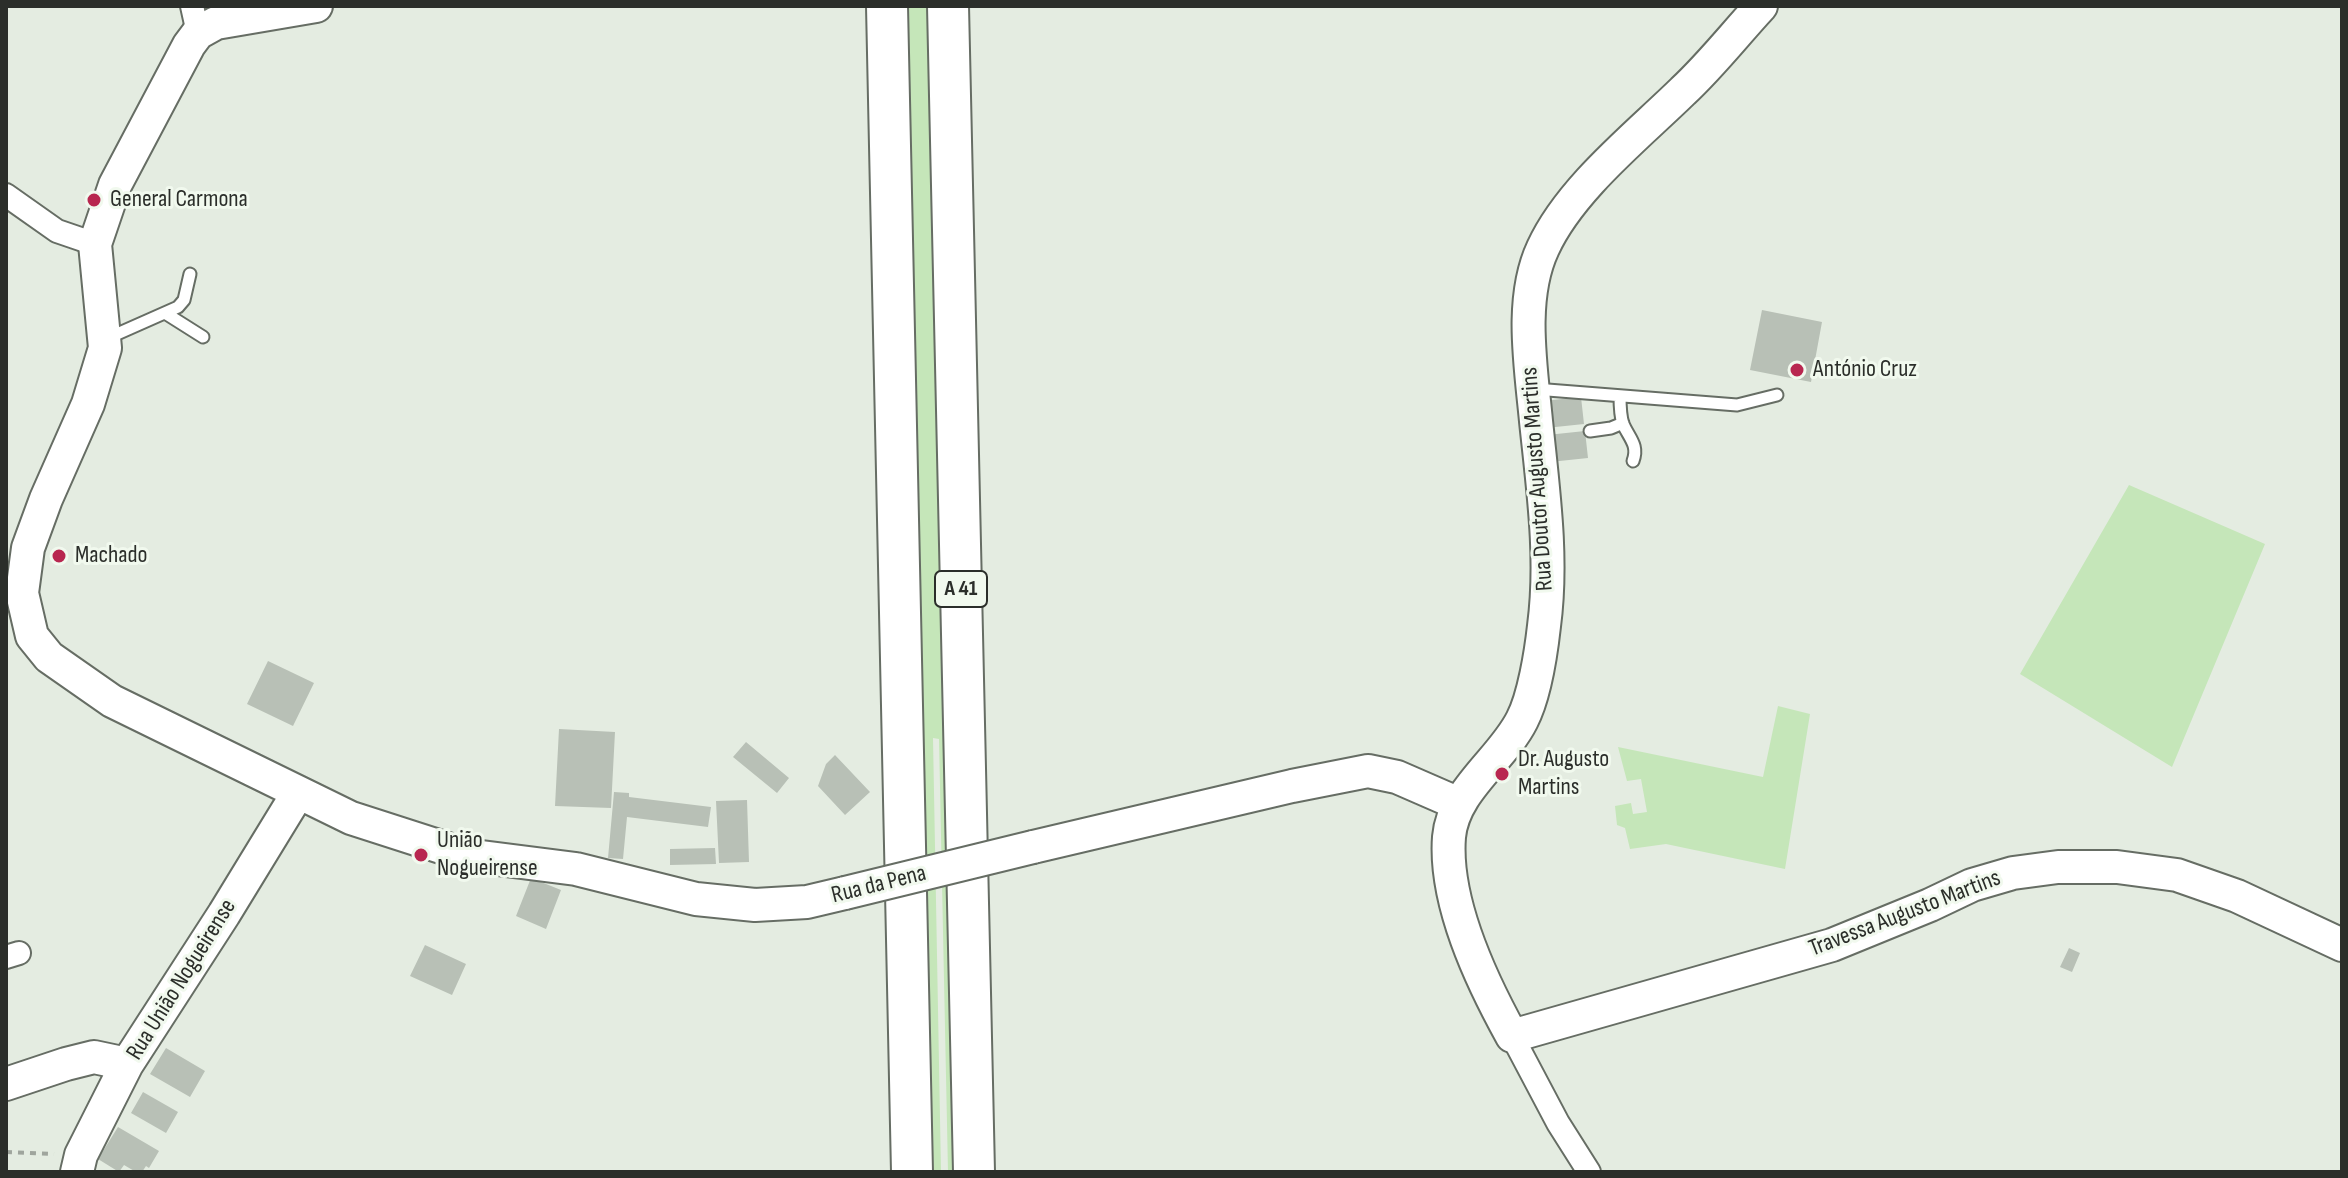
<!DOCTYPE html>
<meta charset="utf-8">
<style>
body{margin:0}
#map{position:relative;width:2348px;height:1178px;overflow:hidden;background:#e4ece1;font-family:"Sofia Sans Condensed",sans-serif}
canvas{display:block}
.frame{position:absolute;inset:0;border:8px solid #2b2e2a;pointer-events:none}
</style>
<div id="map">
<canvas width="2348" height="1178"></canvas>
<div class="frame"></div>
</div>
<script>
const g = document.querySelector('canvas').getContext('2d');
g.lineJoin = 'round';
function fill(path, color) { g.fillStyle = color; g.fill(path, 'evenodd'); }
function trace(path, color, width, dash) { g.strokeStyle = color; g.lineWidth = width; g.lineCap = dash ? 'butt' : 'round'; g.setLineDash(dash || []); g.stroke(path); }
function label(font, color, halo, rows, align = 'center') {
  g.font = font + ' "Sofia Sans Condensed",sans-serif'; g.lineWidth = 6; g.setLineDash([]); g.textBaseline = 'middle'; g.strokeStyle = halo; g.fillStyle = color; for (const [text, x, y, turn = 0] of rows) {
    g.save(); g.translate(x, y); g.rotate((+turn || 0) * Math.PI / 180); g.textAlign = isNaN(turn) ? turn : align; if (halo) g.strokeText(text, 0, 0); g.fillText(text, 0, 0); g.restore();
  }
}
const green = new Path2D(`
 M906,6H929L953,1041L954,1172H948L939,739L933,738L941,1172H931Z
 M2129,485L2265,544L2172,767L2020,674Z
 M1778,706L1810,714L1785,869L1666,844L1630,849L1625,828L1617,825L1615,806L1631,803L1633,814L1647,812L1641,779L1627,781L1618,747L1763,777Z`);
const building = new Path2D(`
 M1762,310L1822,322L1811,382L1750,370Z
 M1581,397L1584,424L1546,428L1543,401Z
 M1585,431L1588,458L1550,462L1547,435Z
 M268,661L314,683L293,726L247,704Z
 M559,729L615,732L611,808L555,806Z
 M746,742L789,778L777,793L733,757Z
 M835,755L870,792L845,815L818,786L826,764Z
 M614,792L629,793V797L711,807L708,827L627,817L623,859L608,858Z
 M747,800L749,862L719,863L716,801Z
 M715,848L716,864L670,865V849Z
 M531,878L561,890L546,929L516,916Z
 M425,945L466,964L452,995L410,976Z
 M2069,948L2080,953L2072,972L2060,967Z
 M166,1048L205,1071L190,1097L150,1074Z
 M143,1092L178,1112L166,1133L131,1113Z
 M118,1127L159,1151L149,1168L146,1166L142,1172H136L124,1165L119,1172L98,1159Z`);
const path = new Path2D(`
 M6,1152L54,1154`);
const lane = new Path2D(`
 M165,313L203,337
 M108,338L178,307L184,300L190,274
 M1535,389L1737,405L1777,395
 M1620,396C1620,405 1620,415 1623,424C1629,438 1639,445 1633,461
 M1590,431L1611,428L1623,423`);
const street = new Path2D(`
 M192,6L198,33
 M6,195L57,231L95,244
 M6,957L19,953
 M1512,1036L1558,1123L1589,1172`);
const secondary = new Path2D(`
 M316,6L216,23L198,33L189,45L115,185L95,244L105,348L88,404L46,499L28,548L22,593L32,636L49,657L112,701L351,818L466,855L576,869L696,899L755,905L807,902L845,893
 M1761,6C1735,34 1711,65 1683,91C1637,136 1570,189 1543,248C1519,299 1531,367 1536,421C1543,489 1553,558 1544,626C1541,653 1534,697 1522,720C1502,760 1453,790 1449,837C1444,902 1481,980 1512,1036L1832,945L1930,905L1972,885L2013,873L2058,867H2117L2177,875L2237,896L2342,945
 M1033,847L1292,786L1368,771L1397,777L1459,804
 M6,1084L66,1064L94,1057L127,1064
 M77,1172L81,1155L127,1064L224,914L298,793`);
const highway = new Path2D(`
 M887,6L912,1172
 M948,6L974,1172`);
const secondaryBridge = new Path2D(`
 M845,893L1033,847`);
const markers = [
 [94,200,8,"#b82750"],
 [1797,370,8,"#b82750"],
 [59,556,8,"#b82750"],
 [1502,774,8,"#b82750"],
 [421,855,8,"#b82750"]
];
const shields = [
 [961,589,52]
];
const shieldNames = [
 ["A 41",961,589]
];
const poiNames = [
 ["General Carmona",110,200],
 ["António Cruz",1813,370],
 ["Machado",75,556],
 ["Dr. Augusto",1518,760],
 ["Martins",1518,788],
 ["União",437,841],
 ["Nogueirense",437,869]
];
const streetNames = [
 ["Rua Doutor Augusto Martins",1538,479,-94],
 ["Rua da Pena",879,885,-14],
 ["Travessa Augusto Martins",1905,914,-21],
 ["Rua União Nogueirense",182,980,-58]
];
fill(green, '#c5e6b9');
fill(building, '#b8c0b6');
trace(lane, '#666d64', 15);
trace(street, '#666d64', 26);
trace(secondary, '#666d64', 36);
trace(highway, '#666d64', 44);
trace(path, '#9fa59d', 4, [6, 6]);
trace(lane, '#fff', 11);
trace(street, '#fff', 22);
trace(secondary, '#fff', 32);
trace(highway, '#fff', 40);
trace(secondaryBridge, '#666d64', 36, []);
trace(secondaryBridge, '#fff', 32);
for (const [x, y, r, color] of markers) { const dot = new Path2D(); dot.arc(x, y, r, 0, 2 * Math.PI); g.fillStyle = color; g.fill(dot); trace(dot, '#f1f9ee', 3); }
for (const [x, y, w] of shields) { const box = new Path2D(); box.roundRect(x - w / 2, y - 18, w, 36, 6); g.fillStyle = '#f1f9ee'; g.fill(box); trace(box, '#2b2e2a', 2); }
label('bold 22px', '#2b2e2a', null, shieldNames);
label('24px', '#2b2e2a', '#f1f9ee', poiNames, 'left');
label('24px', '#2b2e2a', '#f1f9ee', streetNames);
</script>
